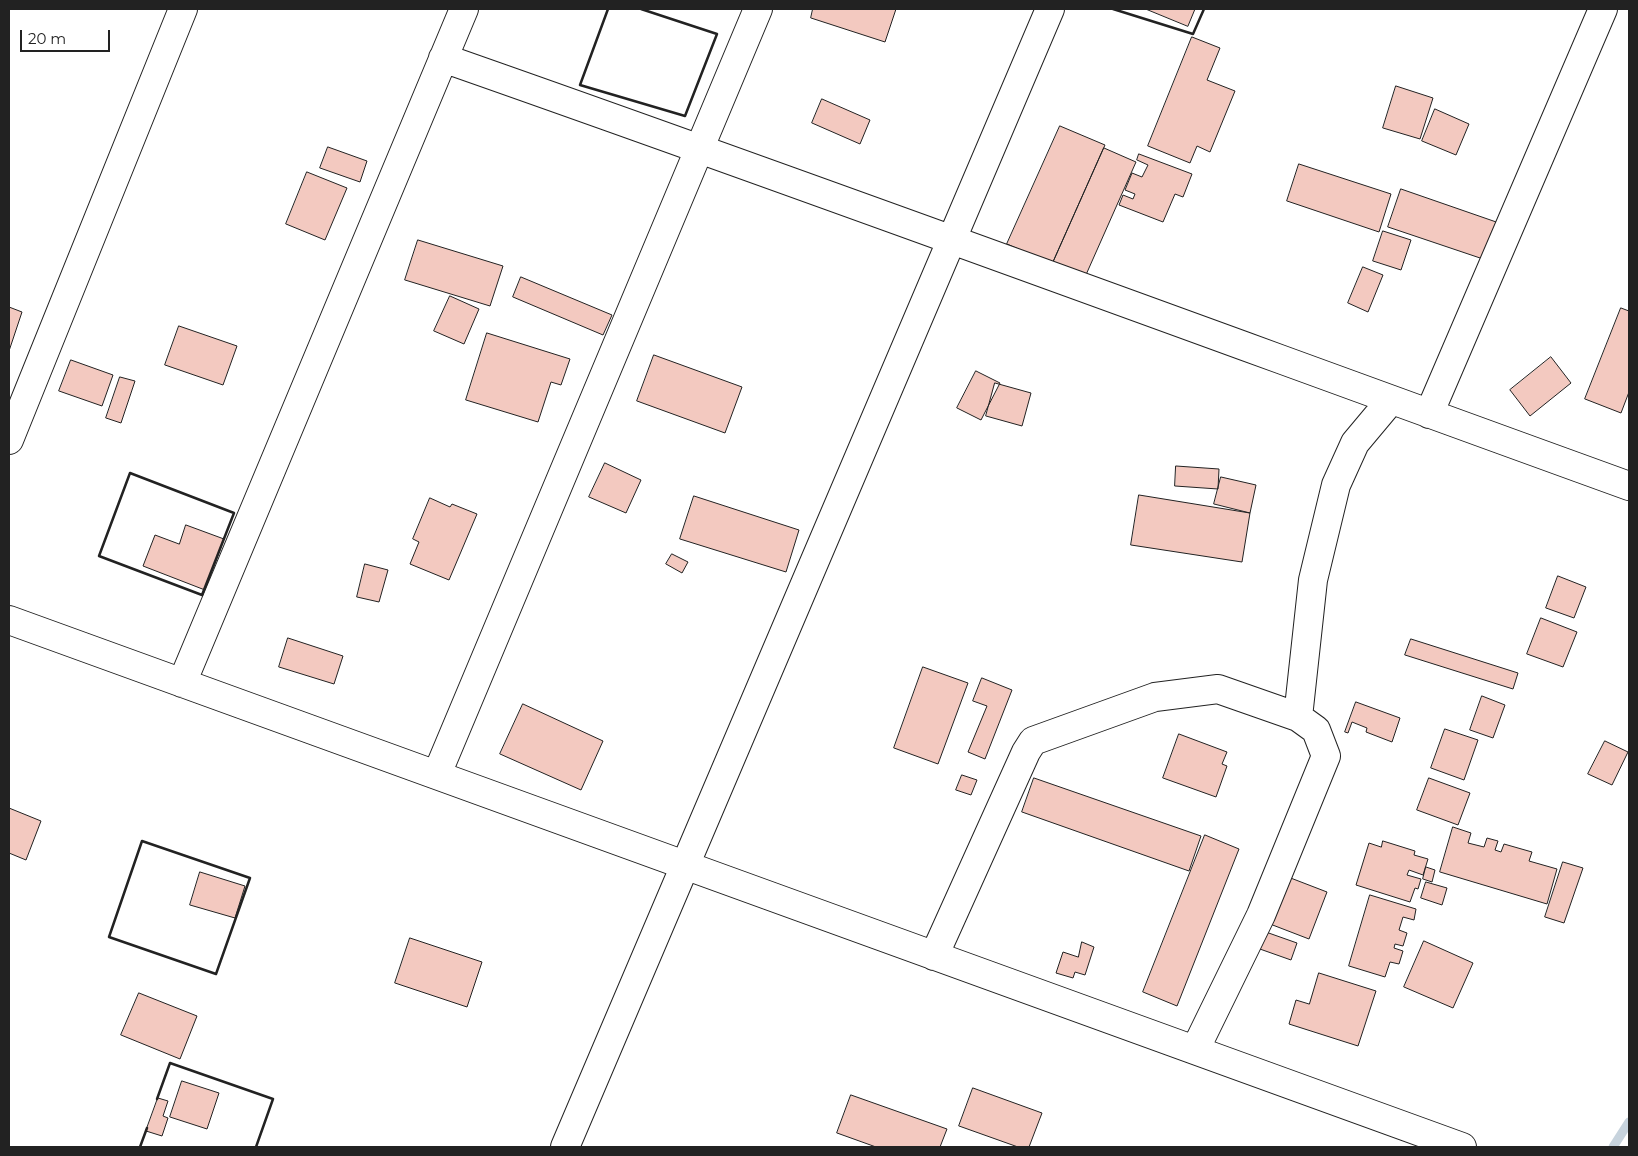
<!DOCTYPE html>
<style>
body{margin:0}
#map{position:relative;width:1638px;height:1156px;overflow:hidden;background:#fff;font-family:Montserrat,sans-serif}
canvas{display:block}
.frame{position:absolute;inset:0;border:10px solid #222;pointer-events:none}
.scale{position:absolute;left:20px;top:30px;width:90px;height:22px;box-sizing:border-box;border:2px solid #222;border-top:0;padding-left:6px;font-size:15px;line-height:18px;white-space:nowrap;color:#222;-webkit-text-stroke:4px #fff;paint-order:stroke}
</style>
<div id="map">
<canvas width="1638" height="1156"></canvas>
<div class="frame"></div>
<div class="scale">20 m</div>
</div>
<script>
const g = document.querySelector('canvas').getContext('2d');
g.lineJoin = 'round';
function trace(path, color, width, dash) { g.strokeStyle = color; g.lineWidth = width; g.lineCap = dash ? 'butt' : 'round'; g.setLineDash(dash || []); g.stroke(path); }
function fill(path, color) { g.fillStyle = color; g.fill(path, 'evenodd'); }
const stream = new Path2D(`
 M1613,1147L1629,1122`);
const building = new Path2D(`
 M813,9H896L885,42L811,18Z
 M1146,9H1195L1188,26Z
 M1192,37L1220,48L1207,80L1235,91L1210,152L1197,146L1190,163L1148,146Z
 M1396,86L1433,98L1420,139L1383,128Z
 M822,99L870,120L860,144L812,123Z
 M1435,109L1469,124L1456,155L1422,141Z
 M1060,126L1105,145L1052,264L1007,244Z
 M328,147L367,161L360,182L320,168Z
 M1104,148L1136,162L1085,277L1053,263Z
 M1139,154L1192,174L1183,197L1175,194L1163,222L1119,205L1123,195L1133,199L1135,194L1125,190L1132,173L1142,177L1148,165L1137,160Z
 M1299,164L1391,194L1379,232L1287,201Z
 M307,172L347,188L325,240L286,224Z
 M1401,189L1502,224L1489,261L1388,227Z
 M1383,231L1411,240L1401,270L1373,261Z
 M418,240L503,266L490,306L405,280Z
 M1363,267L1383,275L1368,312L1348,303Z
 M521,277L612,315L603,335L513,297Z
 M450,296L479,309L464,344L434,331Z
 M9,307L22,312L9,351Z
 M1621,308L1629,311V392L1621,413L1585,399Z
 M179,326L237,346L223,385L165,365Z
 M487,333L570,359L561,385L551,382L538,422L466,400Z
 M654,355L742,387L725,433L637,401Z
 M1551,357L1571,383L1530,416L1510,390Z
 M71,360L113,375L102,406L59,391Z
 M976,371L1000,383L981,420L957,408Z
 M120,377L135,381L121,423L106,418Z
 M995,383L1031,393L1022,426L986,416Z
 M605,463L641,480L626,513L589,497Z
 M1176,466L1219,469L1218,489L1175,486Z
 M1221,477L1256,485L1250,513L1214,504Z
 M1139,495L1250,513L1242,562L1131,545Z
 M694,496L799,530L786,572L680,539Z
 M430,498L450,507L452,504L477,514L449,580L410,564L419,542L413,539Z
 M186,525L224,539L205,590L143,566L155,535L179,544Z
 M672,554L688,562L682,573L666,564Z
 M365,564L388,570L379,602L357,597Z
 M1558,576L1586,587L1574,618L1546,608Z
 M1541,618L1577,632L1563,667L1527,654Z
 M288,638L343,656L334,684L279,667Z
 M1411,639L1518,673L1513,689L1405,655Z
 M923,667L968,683L938,764L894,748Z
 M982,678L1012,690L985,759L968,752L987,706L973,701Z
 M1482,696L1505,705L1493,738L1470,730Z
 M1356,702L1400,718L1392,742L1366,732L1367,728L1352,722L1348,733L1345,732Z
 M523,704L603,741L581,790L500,754Z
 M1445,729L1478,740L1464,780L1431,768Z
 M1179,734L1227,752L1222,764L1227,766L1216,797L1163,778Z
 M1605,741L1628,752L1612,785L1588,774Z
 M962,775L977,780L971,795L956,790Z
 M1034,778L1201,836L1189,871L1022,812Z
 M1429,778L1470,793L1458,825L1417,810Z
 M9,808L41,821L26,860L9,853Z
 M1453,827L1471,833L1468,843L1484,847L1487,838L1498,841L1495,850L1501,852L1504,844L1532,852L1529,861L1557,869L1547,904L1440,872Z
 M1205,835L1239,849L1177,1006L1143,992Z
 M1383,841L1415,851L1414,855L1428,859L1423,875L1409,870L1407,875L1421,879L1418,889L1415,888L1410,902L1356,885L1369,843L1381,847Z
 M1563,862L1583,868L1564,923L1545,917Z
 M1426,867L1435,870L1432,882L1423,879Z
 M200,872L245,886L235,918L190,905Z
 M1288,877L1327,892L1309,939L1270,924Z
 M1426,882L1447,888L1442,905L1421,898Z
 M1370,895L1416,909L1414,920L1403,917L1399,930L1407,933L1403,946L1395,944L1394,948L1403,951L1399,964L1390,962L1385,977L1349,966Z
 M1263,931L1297,943L1291,960L1257,948Z
 M410,938L482,962L467,1007L395,983Z
 M1424,941L1473,963L1453,1008L1404,987Z
 M1082,942L1094,947L1085,975L1075,972L1073,978L1056,973L1063,952L1078,957Z
 M1319,973L1376,991L1358,1046L1289,1024L1296,1000L1309,1004Z
 M139,993L197,1016L180,1059L121,1035Z
 M182,1081L219,1093L207,1129L170,1117Z
 M973,1088L1042,1113L1029,1147H1018L959,1126Z
 M851,1095L947,1129L940,1147H876L837,1133Z
 M158,1098L168,1101L163,1116L168,1118L162,1136L146,1131Z`);
const street = new Path2D(`
 M443,58C840,197 1234,343 1629,486
 M1429,414L1603,9
 M9,440L183,9
 M9,620L1462,1147
 M182,683L464,9
 M1298,717L1313,580L1336,485L1355,443L1391,400
 M437,774L758,9
 M934,956L1026,752L1033,741L1155,697L1218,689L1298,717L1316,730L1326,756L1261,915L1195,1050
 M565,1147L1050,9`);
const wall = new Path2D(`
 M608,9L580,85L685,116L717,34L641,9
 M1113,9L1193,34L1204,9
 M130,473L234,513L202,595L99,556Z
 M142,841L250,878L216,974L109,937Z
 M157,1099L170,1063L273,1099L256,1147
 M140,1147L147,1128`);
trace(stream, '#c7d3dd', 9);
fill(building, '#f3c9c0');
trace(building, '#222', 1);
trace(street, '#222', 30);
trace(street, '#fff', 28);
trace(wall, '#222', 2.5);
</script>
